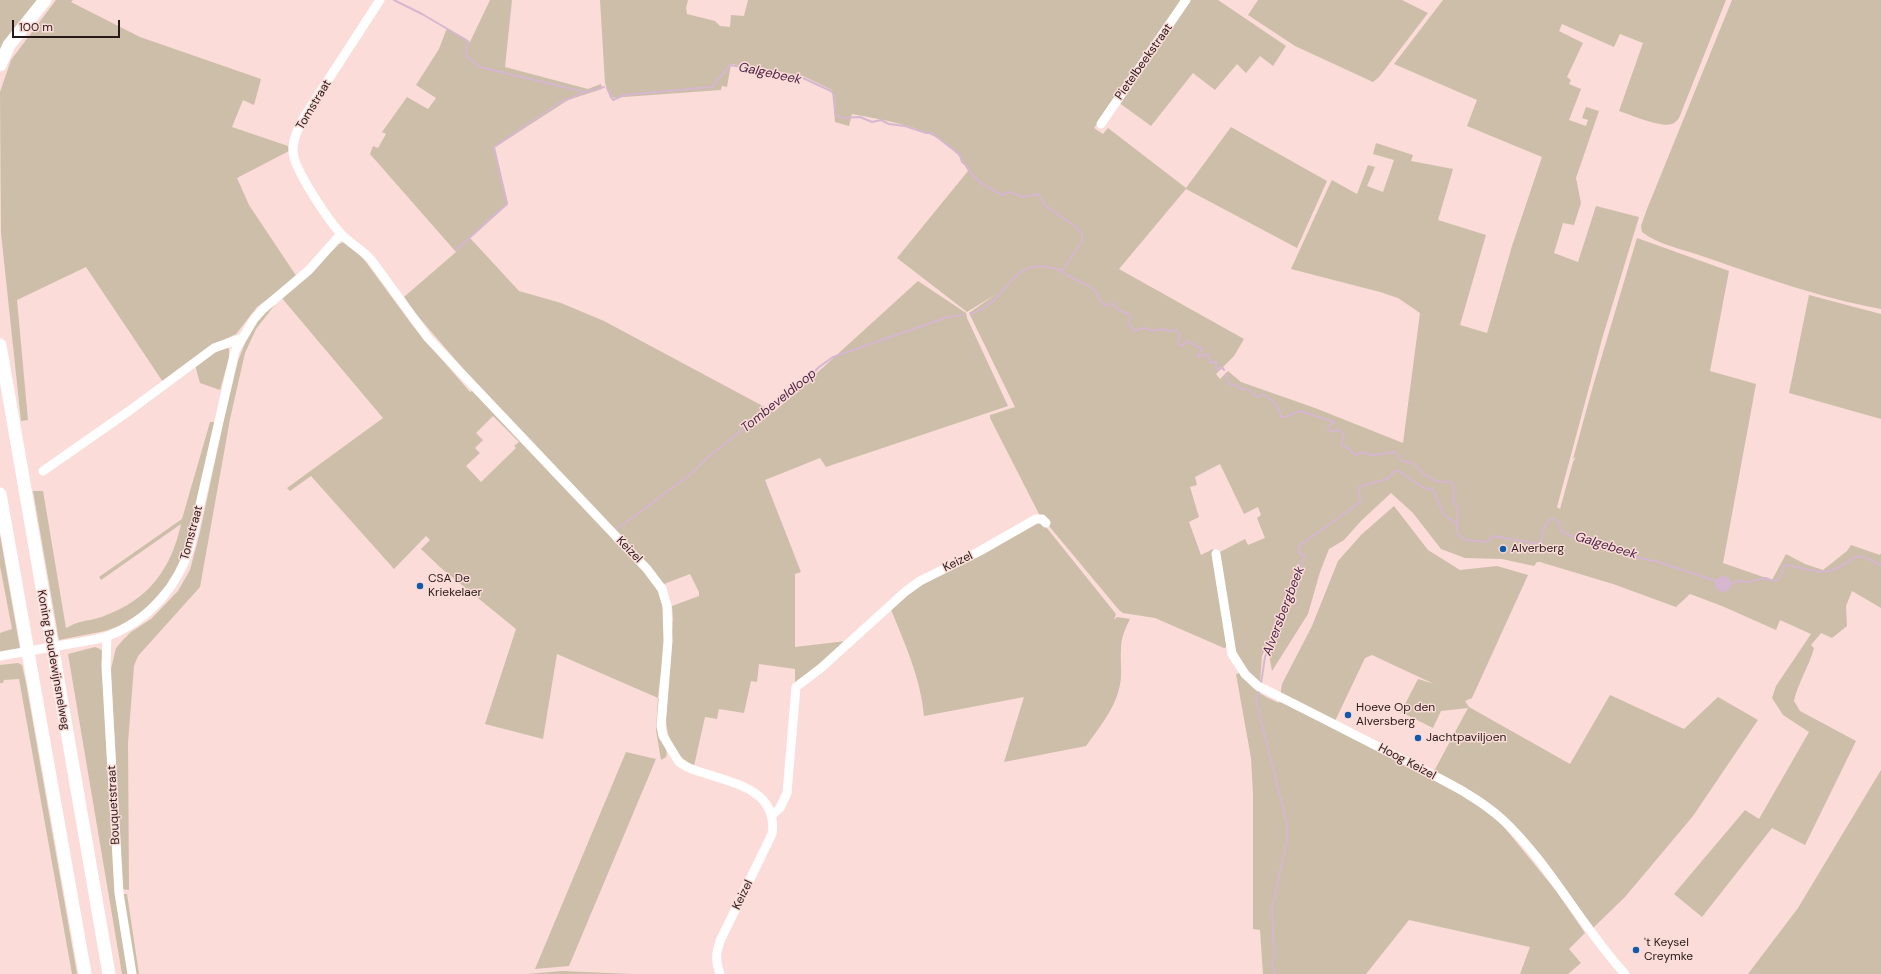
<!DOCTYPE html>
<style>
body{margin:0}
#map{position:relative;width:1881px;height:974px;overflow:hidden;background:#fbdcd8;font-family:"DM Sans",sans-serif}
canvas{display:block}
.scale{position:absolute;left:12px;top:20px;width:108px;height:18px;box-sizing:border-box;border:2px solid #261917;border-top:0;padding-left:5px;font-size:12px;line-height:14px;white-space:nowrap;color:#261917;-webkit-text-stroke:3px #fbdcd8;paint-order:stroke}
</style>
<div id="map">
<canvas width="1881" height="974"></canvas>
<div class="scale">100 m</div>
</div>
<script>
const g = document.querySelector('canvas').getContext('2d');
g.lineJoin = 'round';
function fill(path, color) { g.fillStyle = color; g.fill(path, 'evenodd'); }
function trace(path, color, width, dash) { g.strokeStyle = color; g.lineWidth = width; g.lineCap = dash ? 'butt' : 'round'; g.setLineDash(dash || []); g.stroke(path); }
function label(font, color, halo, rows, align = 'center') {
  g.font = font + ' "DM Sans",sans-serif'; g.lineWidth = 3; g.setLineDash([]); g.textBaseline = 'middle'; g.strokeStyle = halo; g.fillStyle = color; for (const [text, x, y, turn = 0] of rows) {
    g.save(); g.translate(x, y); g.rotate((+turn || 0) * Math.PI / 180); g.textAlign = isNaN(turn) ? turn : align; if (halo) g.strokeText(text, 0, 0); g.fillText(text, 0, 0); g.restore();
  }
}
const green = new Path2D(`
 M0,0H40L0,55Z
 M56,0H73L71,2L140,37L261,79L254,105L243,100L232,127L288,146L289,151L237,178L249,205L297,277L257,307L236,334L213,345L163,382L86,267L17,300L28,420L21,421L1,233L0,92L11,60Z
 M490,0H512L505,67L588,89L601,84L602,89L568,100L494,148L508,203L470,238L519,291L561,303L604,321L774,412L918,281L966,313L967,318L1008,406L826,467L820,458L765,480L801,572L795,574V647L846,641L818,667L795,684V669L759,664L757,682L751,681L744,713L719,709L717,719L705,717L694,766C675,755 668,743 666,720L673,619L672,606L699,596V592L690,574L664,584L620,535L614,541C627,555 644,569 655,586C673,616 661,665 658,698L660,699C658,711 656,725 660,737C662,743 669,751 666,757L661,760L656,730L658,698L557,654L543,739L485,724L516,629L441,568L421,549L430,540L426,536L394,569L311,476L290,491L287,488L383,418L281,297L256,329L245,353L230,419L200,587L138,656L134,666L128,743L129,890L122,889L111,669L116,648L123,640L131,632L151,619L178,591L190,570L200,532L224,419L238,361L250,330L259,317L272,305L301,282L339,244L344,242L360,254L413,326L470,392L478,386L416,314L404,297L456,252L370,154L373,146L378,148L386,134L382,132L407,97L428,109L436,98L416,85L439,49L447,28L470,42ZM493,416L519,442L514,446L516,448L481,482L466,466L480,453L475,448L483,440L476,433Z
 M600,0H688L686,8L687,14L715,21L720,26L730,27L731,15L744,16L748,0H1184L1094,128L1103,134L1108,128L1186,188L1231,127L1327,181L1297,248L1186,189L1119,269L1244,339L1234,356L1216,374L1220,379L1228,371L1241,382L1315,408L1403,443L1420,313L1398,298L1380,292L1291,269L1329,186L1332,180L1357,194L1368,165L1375,167L1367,186L1383,192L1394,160L1373,154L1376,143L1413,155L1411,161L1453,169L1438,220L1486,235L1460,325L1487,333L1512,246L1542,157L1467,126L1477,100L1394,64L1443,0H1726L1679,118C1677,120 1675,123 1672,124C1661,128 1631,115 1619,111L1643,43L1620,34L1614,47L1562,24L1559,31L1583,43L1567,77L1571,80L1569,84L1581,89L1569,120L1586,126L1588,120L1582,118L1586,107L1599,111L1576,178L1581,203L1574,225L1563,223L1554,253L1578,262L1596,206L1639,217L1602,339L1557,507L1560,509L1573,462L1576,457L1573,459L1593,386L1637,238L1729,271L1710,371L1756,384L1723,563L1772,580L1786,554L1805,564L1823,570L1847,551L1851,545L1880,555L1881,553V608L1852,591L1846,606L1847,626L1832,638L1821,633L1811,645L1814,648C1809,667 1798,682 1794,701L1800,711L1856,741L1805,845L1772,828L1702,917L1674,894L1745,810L1759,819L1809,732L1783,715L1772,698L1776,686L1811,634L1780,620L1776,630L1722,606L1690,594L1676,607L1613,584L1540,562H1537L1534,566L1502,559L1465,558L1441,549L1413,513L1391,493L1361,521L1344,540L1329,549L1320,572L1308,614L1272,671L1269,655L1273,634L1262,656L1260,682H1257L1252,678L1233,646L1218,553L1245,539L1248,545L1265,538L1257,518L1261,515L1258,507L1244,514L1220,464L1195,477L1197,485L1190,487L1199,517L1189,522L1201,555L1213,549L1227,647L1224,648L1155,618L1123,613L1119,610L1039,514L990,418V415L1015,407L969,313L996,294L967,312L897,258L968,171C965,166 962,159 958,155C933,126 887,121 852,114L849,126L835,122L832,90L803,76L731,64L727,87L722,86L721,90L610,98L605,83Z
 M1189,0H1218L1286,46L1273,66L1260,56L1246,73L1237,64L1215,90L1193,73L1151,126L1118,102Z
 M1258,0H1402L1428,13L1379,77L1373,82L1295,46L1248,15Z
 M1732,0H1881V309C1820,298 1757,275 1699,255C1681,249 1657,244 1642,232L1641,226L1647,209Z
 M1809,295L1881,314V419L1789,393Z
 M226,347L229,349V358L220,390L200,383L195,365L212,352Z
 M210,422H216L186,553L168,585L140,614L119,626L105,631L59,640L33,491H43L66,628C69,627 73,624 77,623C85,620 95,620 104,616C148,600 171,570 181,524L101,580L99,577L182,519Z
 M1394,506L1428,550L1460,570L1497,566L1528,575L1472,698L1465,701L1469,707L1570,764L1610,695L1684,729L1718,697L1758,720L1693,816L1625,897L1592,929L1522,836L1433,773L1468,708L1441,711L1433,728L1401,712L1418,679L1434,684L1372,655L1365,658L1335,721L1476,803L1500,822L1557,892L1585,933L1569,949L1581,963L1568,974H1520L1530,947L1409,920L1366,974H1263L1260,930L1253,929V794L1251,758L1236,674L1241,673C1250,688 1262,696 1279,703L1282,684L1312,626L1338,561L1361,535Z
 M1042,522L1116,614L1114,620L1117,617L1130,619C1125,629 1121,638 1121,649C1120,662 1123,676 1119,689C1114,710 1098,729 1086,746L1004,762L1024,697L924,716C921,678 904,642 890,607L914,587L1034,523Z
 M0,535L20,649L0,653V633L12,629L0,566Z
 M95,647L100,649L104,654L128,974H122L68,654Z
 M18,663L22,665L26,683L77,974H72L19,679L4,680L3,683H0V665Z
 M626,752L656,759L569,966L535,969Z
 M1881,770V974H1748L1798,908Z
 M122,894H127L139,974H135Z
 M562,971L632,974H527Z`);
const water = new Path2D(`
 M1715 584a8 8 0 1 1 16 0a8 8 0 1 1-16 0Z`);
const stream = new Path2D(`
 M394,0L422,14L468,41L466,56L480,67L585,92
 M607,88L613,100L624,95L712,87L730,65L803,78L831,91L835,96V114L841,118L860,117L872,122L881,120L889,124L905,126L926,133H932L960,155L962,162L967,166C973,180 988,188 1003,195L1009,192L1024,197L1038,194L1045,205L1076,227L1082,234V242L1062,271C1070,279 1084,282 1093,289C1100,295 1097,300 1106,306L1112,303L1119,310L1130,315L1129,325L1134,331L1145,328L1153,331L1164,329L1168,331L1177,330L1180,335L1178,343L1179,345L1182,346L1187,341L1202,349L1197,357L1208,354L1210,362H1216V369L1223,368L1224,370
 M456,250L507,204L494,147L559,103L585,92L604,87
 M971,314C1011,302 1010,250 1062,271
 M1226,374L1229,384L1237,385L1241,389H1248L1258,397L1263,394C1272,399 1280,407 1281,417H1285L1300,411L1334,422L1328,427L1330,431L1339,430L1344,434L1341,445L1345,446L1356,455L1362,452C1375,458 1382,453 1395,452L1402,461L1413,463L1424,474L1436,481L1451,482L1454,487L1453,503L1457,506L1458,526L1456,533L1465,540L1487,542L1493,536L1540,544L1544,529L1549,520L1554,519L1559,522L1561,531L1571,536L1644,559L1659,562L1716,581
 M616,529L631,519L692,473L706,459L777,402L794,393L819,367L833,357L948,317L963,315
 M1729,583L1731,584L1738,581L1748,582L1766,578L1773,581L1778,580L1782,575L1785,565C1799,566 1815,574 1828,571C1855,567 1847,543 1881,566
 M1261,683L1265,657L1305,556L1299,553V546L1360,502L1359,487L1387,479L1395,471H1399L1424,488L1433,490L1444,515L1457,524
 M1259,692L1256,700L1257,705L1287,824V841L1272,907L1274,955L1272,966L1275,974`);
const minor = new Path2D(`
 M380,0L304,117C299,127 293,138 293,150C292,167 329,221 342,235C351,244 363,250 372,261L428,338L647,569L662,589L667,606L668,641L661,726L663,736L679,762L687,767C721,782 779,784 772,834L720,941C716,953 715,962 720,974
 M1101,124L1186,0
 M43,471L129,411L214,348L242,338
 M1216,554L1232,654L1245,674L1258,686C1307,710 1355,735 1404,760C1437,778 1475,794 1503,820C1549,863 1581,926 1625,974
 M107,636L106,666L119,893L132,974
 M0,656C23,652 46,648 69,644C82,642 96,640 108,636C149,620 178,587 191,544L235,351L254,319L263,309L309,270L341,234
 M771,816L780,808L787,793L796,687L821,668L906,591L920,581L980,551L1036,519H1042L1046,523`);
const highway = new Path2D(`
 M0,65L9,45L45,0
 M0,345L109,974
 M0,494L85,974`);
const markers = [
 [1503,549,4,"#125aa9"],
 [420,586,4,"#125aa9"],
 [1348,715,4,"#125aa9"],
 [1418,738,4,"#125aa9"],
 [1636,950,4,"#125aa9"]
];
const streetNames = [
 ["Pietelbeekstraat",1144,62,-55],
 ["Tomstraat",314,105,-59],
 ["Tomstraat",192,533,-75],
 ["Keizel",629,550,46],
 ["Keizel",958,562,-26],
 ["Koning Boudewijnsnelweg",53,660,80],
 ["Hoog Keizel",1407,762,28],
 ["Bouquetstraat",114,805,-93],
 ["Keizel",743,895,-64]
];
const poiNames = [
 ["Alverberg",1511,549],
 ["CSA De",428,579],
 ["Kriekelaer",428,593],
 ["Hoeve Op den",1356,708],
 ["Alversberg",1356,722],
 ["Jachtpaviljoen",1426,738],
 ["'t Keysel",1644,943],
 ["Creymke",1644,957]
];
const waterNames = [
 ["Galgebeek",770,74,12],
 ["Tombeveldloop",779,401,-39],
 ["Galgebeek",1606,546,17],
 ["Alversbergbeek",1284,611,-69]
];
fill(green, '#ccbea8');
fill(water, '#d6b7cf');
trace(stream, '#d6b7cf', 2);
trace(minor, '#fff', 9);
trace(highway, '#fff', 13);
for (const [x, y, r, color] of markers) { const dot = new Path2D(); dot.arc(x, y, r, 0, 2 * Math.PI); g.fillStyle = color; g.fill(dot); trace(dot, '#fbdcd8', 1.5); }
label('12px', '#261917', '#fbdcd8', streetNames);
label('12px', '#261917', '#fbdcd8', poiNames, 'left');
label('italic 13px', '#4d2546', '#fbdcd8', waterNames);
</script>
